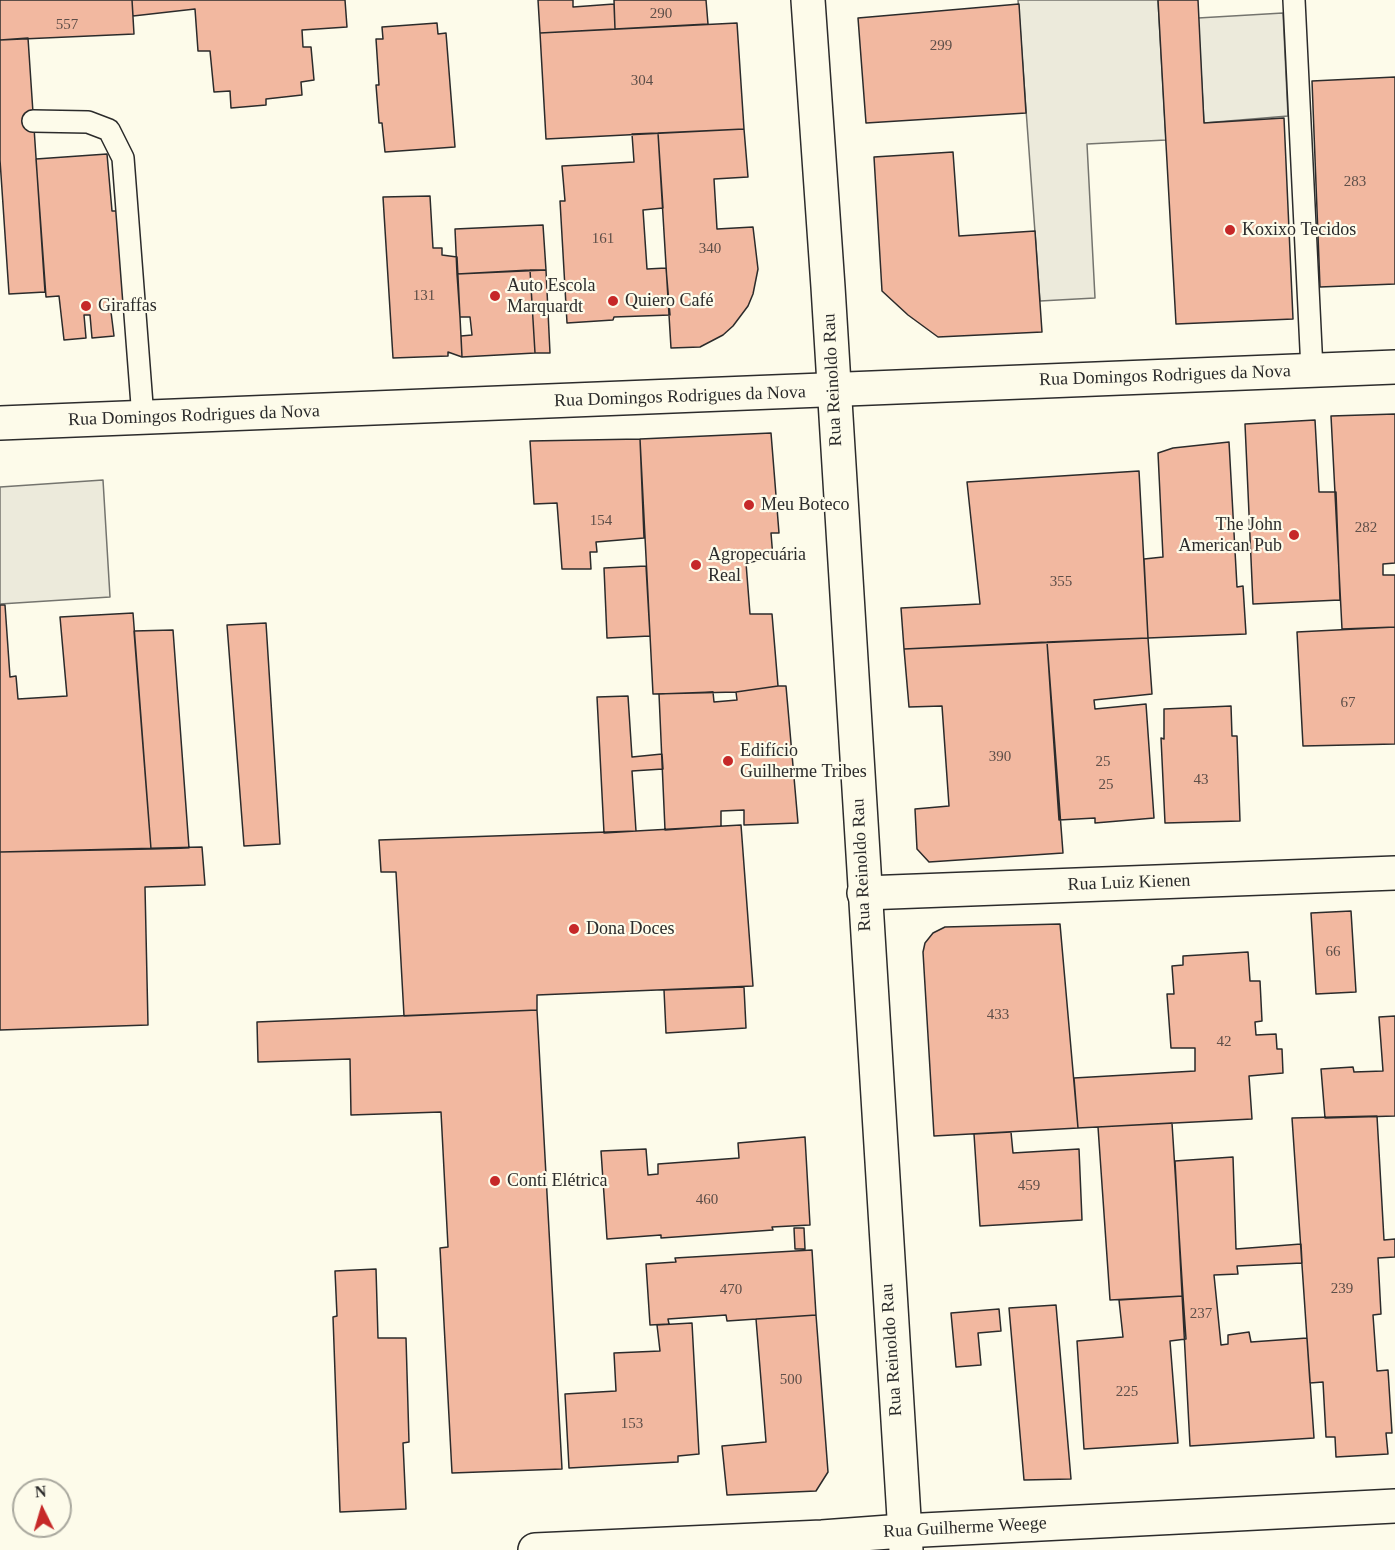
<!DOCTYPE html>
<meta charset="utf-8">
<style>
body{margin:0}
#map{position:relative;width:1395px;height:1550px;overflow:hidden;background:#fdfbea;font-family:Georgia,serif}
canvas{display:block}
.north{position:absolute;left:12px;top:1478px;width:60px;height:60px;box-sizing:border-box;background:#fdfbea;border:2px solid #a9a89e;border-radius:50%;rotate:355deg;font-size:16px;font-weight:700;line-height:24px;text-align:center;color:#2b2b2b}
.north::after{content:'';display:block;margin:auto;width:21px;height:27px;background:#c62828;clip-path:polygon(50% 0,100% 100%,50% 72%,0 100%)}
</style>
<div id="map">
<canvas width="1395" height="1550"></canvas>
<div class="north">N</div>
</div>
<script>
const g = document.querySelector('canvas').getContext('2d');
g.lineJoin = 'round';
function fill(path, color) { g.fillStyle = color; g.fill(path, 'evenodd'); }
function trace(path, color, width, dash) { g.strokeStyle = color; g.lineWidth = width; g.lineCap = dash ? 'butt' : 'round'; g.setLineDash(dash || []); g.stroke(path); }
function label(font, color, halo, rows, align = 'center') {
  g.font = font + ' Georgia,serif'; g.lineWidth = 4.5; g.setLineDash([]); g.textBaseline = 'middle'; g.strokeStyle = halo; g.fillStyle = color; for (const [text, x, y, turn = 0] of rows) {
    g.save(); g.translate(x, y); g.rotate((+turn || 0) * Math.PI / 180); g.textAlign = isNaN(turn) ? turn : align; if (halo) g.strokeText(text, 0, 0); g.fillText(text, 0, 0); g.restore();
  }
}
const parking = new Path2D(`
 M1018,0H1158L1166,140L1087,144L1095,298L1040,301Z
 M1283,13L1288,116L1204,123L1198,18Z
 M103,480L110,597L0,604V487Z`);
const building = new Path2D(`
 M0,0H132L134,34L0,40Z
 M132,0H345L347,27L302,30L303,47H311L314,80L301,82L302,95L266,99V105L231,108L230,91L214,92L210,51H198L195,9L133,16Z
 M538,0H573V7L614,4L615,29L540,33Z
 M614,0H706L708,24L615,29Z
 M1158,0H1198L1204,123L1284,118L1293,319L1176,324Z
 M1019,4L1026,113L866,123L858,18Z
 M437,23L438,34L446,33L455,147L385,152L382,123H379L376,85H379L376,39H383L382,27Z
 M737,23L744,129L546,139L540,33Z
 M28,38L45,292L9,294L0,160V40Z
 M1395,77V284L1320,287L1312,81Z
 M744,129L748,177L714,179L717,229L753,227L758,269L753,294L748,306L733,326L723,335L700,347L671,348L658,133Z
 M658,133L663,208L643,210L647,269L666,268L670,315L614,317L613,320L567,323L560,201H565L562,166L634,162L632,134Z
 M953,152L959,236L1035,231L1042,332L938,337L908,315L882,291L874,157Z
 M107,154L112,211H119L127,311L111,312L114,336L92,338L90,315H84L86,338L64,340L59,296L46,297L36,159Z
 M430,196L433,248H442V255L457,257L462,357L448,352V356L393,358L383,197Z
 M543,225L546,270L457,274L455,229Z
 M530,270L535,353L462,357L461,336L472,335L470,317H460L457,274Z
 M530,270H546L550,353H535Z
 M1395,414V563L1383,564V575H1395V627L1342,629L1331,416Z
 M1315,420L1319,492H1336L1340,600L1253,604L1245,424Z
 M771,433L779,533H771L773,558L746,563L750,614H772L778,686L736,692L653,694L640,439Z
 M640,439L644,538L596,542L597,552H590L591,569H562L557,503L534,504L530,441Z
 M1229,442L1237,587L1243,586L1246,634L1148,638L1144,559L1163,557L1158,453L1173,448Z
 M1139,471L1148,638L904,649L901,608L980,604L967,482Z
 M646,566L650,636L607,638L604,568Z
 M0,605H5L10,677L16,676L18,699L67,696L60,617L133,613L151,849L0,852Z
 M266,623L280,844L244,846L227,625Z
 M1395,627V744L1303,746L1297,632Z
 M173,630L189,848L151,849L134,631Z
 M1148,638L1152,694L1094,700L1095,709L1146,704L1154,818L1095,823V818L1059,820L1047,642Z
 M1047,642L1063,853L929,862L917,849L915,809L949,806L942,706L909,707L904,649Z
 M778,686H786L798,823L744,825V810L721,811V826L665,830L659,694L713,692L714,702L737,700L736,692Z
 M628,696L632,757L662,754L663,769L632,771L636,831L604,833L597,697Z
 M1231,706L1232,736H1237L1240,821L1165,823L1161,738L1164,739V709Z
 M741,825L753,986L537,995V1010L404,1016L396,872H381L379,840L636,831Z
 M202,847L205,885L145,887L148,1025L0,1030V852Z
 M1351,911L1356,992L1316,994L1311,913Z
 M1060,924L1078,1128L934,1136L923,952L925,943L933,933L945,927Z
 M1248,952L1250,981H1260L1262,1021L1255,1022L1256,1035L1276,1034L1277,1049H1282L1283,1073L1249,1076L1252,1119L1078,1128L1074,1078L1195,1071V1048H1171L1167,994H1174L1172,966L1183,965V956Z
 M744,987L746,1028L666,1033L664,990Z
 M537,1010L562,1469L452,1473L440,1248L448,1247L441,1112L351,1115L350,1059L258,1062L257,1022Z
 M1395,1016V1116L1325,1118L1321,1069L1353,1067L1354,1072L1383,1071L1379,1017Z
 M1377,1116L1384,1240L1395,1239V1257L1378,1258L1381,1314L1373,1315L1377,1371L1388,1370L1392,1433H1386L1388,1454L1336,1457L1335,1437H1326L1323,1382L1310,1383L1292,1118Z
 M1172,1123L1183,1296L1110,1300L1098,1127Z
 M1011,1132L1013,1153L1079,1149L1082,1220L980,1226L974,1134Z
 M805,1137L810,1225L772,1227L773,1230L661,1238V1235L607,1239L601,1151L646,1149L648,1175L658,1174V1164L739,1158L738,1143Z
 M1233,1157L1236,1249L1301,1244L1302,1263L1237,1266L1238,1274L1214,1275L1221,1345L1228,1344V1335L1249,1332L1251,1342L1307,1338L1314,1438L1190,1446L1175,1161Z
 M794,1228H804L805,1249H795Z
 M812,1250L816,1315L727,1321L726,1315L668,1319L669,1324L650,1325L646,1264L676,1262L675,1258Z
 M376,1269L378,1338H406L409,1442L403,1443L406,1509L340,1512L333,1317L337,1316L335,1271Z
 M1183,1296L1186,1339L1170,1341L1178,1443L1084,1449L1077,1341L1123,1337L1119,1300Z
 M1056,1305L1071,1479L1024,1480L1009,1308Z
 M999,1309L1001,1331L978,1333L981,1365L956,1367L951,1313Z
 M816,1315L828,1472L816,1491L727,1495L722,1446L766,1442L756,1319Z
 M692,1323L699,1454L678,1456V1462L569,1468L565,1394L616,1391L614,1353L660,1351L657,1325Z`);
const service = new Path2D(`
 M1294,0L1312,370
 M33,121L88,122L109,130L123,158L143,418`);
const minor = new Path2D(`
 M0,423L1395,367
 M864,893L1395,873
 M535,1550L822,1537L903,1531L1395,1506`);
const primary = new Path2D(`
 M808,0L828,287L906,1550`);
const markers = [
 [1230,230,6,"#c62828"],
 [495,296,6,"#c62828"],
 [613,301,6,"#c62828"],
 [86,306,6,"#c62828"],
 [749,505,6,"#c62828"],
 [1294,535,6,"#c62828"],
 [696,565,6,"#c62828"],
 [728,761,6,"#c62828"],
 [574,929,6,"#c62828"],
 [495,1181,6,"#c62828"]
];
const numberNames = [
 ["290",661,14],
 ["557",67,25],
 ["299",941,46],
 ["304",642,81],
 ["283",1355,182],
 ["161",603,239],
 ["340",710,249],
 ["131",424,296],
 ["154",601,521],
 ["282",1366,528],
 ["355",1061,582],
 ["67",1348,703],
 ["390",1000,757],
 ["25",1103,762],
 ["43",1201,780],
 ["25",1106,785],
 ["66",1333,952],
 ["433",998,1015],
 ["42",1224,1042],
 ["459",1029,1186],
 ["460",707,1200],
 ["239",1342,1289],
 ["470",731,1290],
 ["237",1201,1314],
 ["500",791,1380],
 ["225",1127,1392],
 ["153",632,1424]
];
const poiNames = [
 ["Koxixo Tecidos",1242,230],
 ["Auto Escola",507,286],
 ["Marquardt",507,307],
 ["Quiero Café",625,301],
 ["Giraffas",98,306],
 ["Meu Boteco",761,505],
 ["The John",1282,525,"right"],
 ["American Pub",1282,546,"right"],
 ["Agropecuária",708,555],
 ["Real",708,576],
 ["Edifício",740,751],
 ["Guilherme Tribes",740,772],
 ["Dona Doces",586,929],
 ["Conti Elétrica",507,1181]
];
const streetNames = [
 ["Rua Domingos Rodrigues da Nova",1165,376,-2],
 ["Rua Reinoldo Rau",833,380,-93],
 ["Rua Domingos Rodrigues da Nova",680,397,-2],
 ["Rua Domingos Rodrigues da Nova",194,416,-2],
 ["Rua Reinoldo Rau",862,865,-93],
 ["Rua Luiz Kienen",1129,883,-2],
 ["Rua Reinoldo Rau",892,1350,-94],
 ["Rua Guilherme Weege",965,1528,-3]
];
fill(parking, '#eceadb');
trace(parking, '#74746e', 1.5);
fill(building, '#f2b8a0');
trace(building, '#2b2b2b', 1.5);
trace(service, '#2b2b2b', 24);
trace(minor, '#2b2b2b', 36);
trace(primary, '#2b2b2b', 36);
trace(service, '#fdfbea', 21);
trace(minor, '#fdfbea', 33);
trace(primary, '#fdfbea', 33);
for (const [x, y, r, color] of markers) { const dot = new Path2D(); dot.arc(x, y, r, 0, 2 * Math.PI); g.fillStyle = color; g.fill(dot); trace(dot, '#fdfbea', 2); }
label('15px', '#5d4e48', null, numberNames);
label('18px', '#2b2b2b', '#fdfbea', poiNames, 'left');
label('18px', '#2b2b2b', '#fdfbea', streetNames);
</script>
